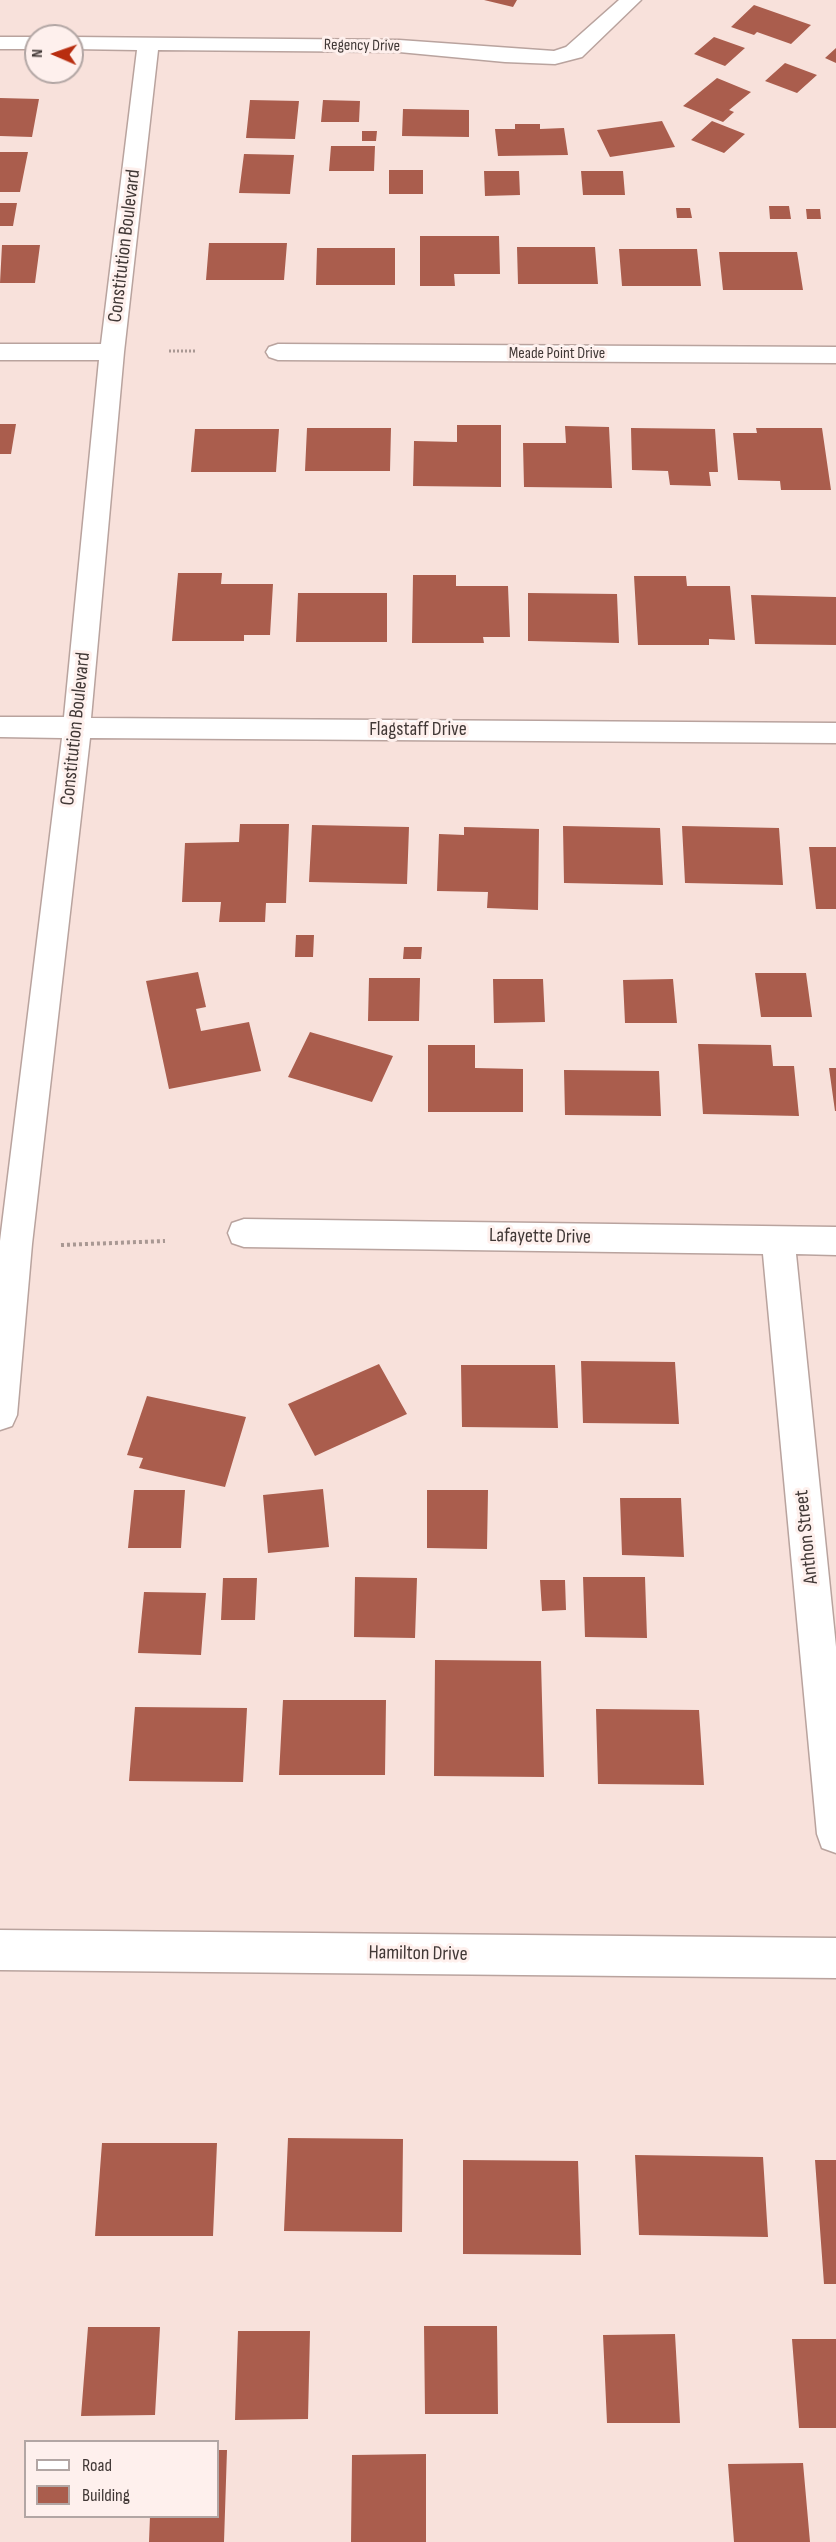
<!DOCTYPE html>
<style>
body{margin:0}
#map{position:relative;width:836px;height:2542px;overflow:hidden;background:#f8e1db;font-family:"Sofia Sans Condensed",sans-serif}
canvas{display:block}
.legend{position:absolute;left:24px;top:2440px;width:195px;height:78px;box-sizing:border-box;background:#fef0ed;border:2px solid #b2a6a4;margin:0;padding:8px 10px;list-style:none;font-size:18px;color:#413836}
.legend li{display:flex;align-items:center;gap:12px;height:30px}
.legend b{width:30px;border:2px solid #b2a6a4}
.north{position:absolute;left:24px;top:24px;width:60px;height:60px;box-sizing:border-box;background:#fef0ed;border:2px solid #b2a6a4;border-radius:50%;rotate:272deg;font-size:16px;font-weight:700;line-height:24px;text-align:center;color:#413836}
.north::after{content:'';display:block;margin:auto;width:21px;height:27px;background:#b82d0f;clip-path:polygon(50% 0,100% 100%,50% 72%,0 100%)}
</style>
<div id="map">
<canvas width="836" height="2542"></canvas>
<ul class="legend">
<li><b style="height:8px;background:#fff"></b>Road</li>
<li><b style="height:16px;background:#aa5d4d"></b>Building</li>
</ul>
<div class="north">N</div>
</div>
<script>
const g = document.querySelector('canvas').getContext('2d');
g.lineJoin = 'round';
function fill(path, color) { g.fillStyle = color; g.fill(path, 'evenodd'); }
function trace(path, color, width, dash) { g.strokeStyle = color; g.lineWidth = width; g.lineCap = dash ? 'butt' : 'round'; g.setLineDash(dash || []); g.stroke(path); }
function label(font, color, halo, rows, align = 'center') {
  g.font = font + ' "Sofia Sans Condensed",sans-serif'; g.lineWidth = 6; g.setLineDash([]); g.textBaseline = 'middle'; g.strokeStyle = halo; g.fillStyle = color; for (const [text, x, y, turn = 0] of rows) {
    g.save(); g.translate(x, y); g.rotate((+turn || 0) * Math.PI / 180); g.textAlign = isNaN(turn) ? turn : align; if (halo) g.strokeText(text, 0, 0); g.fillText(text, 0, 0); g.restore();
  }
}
const building = new Path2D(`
 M484,0H517L513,7Z
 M754,5L811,25L791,44L757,32L754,35L731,27Z
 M714,37L745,48L725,66L694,54Z
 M836,48V63L825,58Z
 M785,63L817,75L797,93L765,81Z
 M717,78L751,92L729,110L734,112L723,122L683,106Z
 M0,98L39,99L32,137L0,136Z
 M250,100L299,101L295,139L246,138Z
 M323,100L360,101L359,122H321Z
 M403,109L469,110V137L402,136Z
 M662,121L675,147L610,157L597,130Z
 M712,121L745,134L724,153L691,140Z
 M515,124H540V129L564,128L568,155L498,156L495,129H515Z
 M362,131H377L376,141H362Z
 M331,146H375L374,171H329Z
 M0,152H28L20,192H0Z
 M244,154L294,155L290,194L239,193Z
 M389,170H423V194H389Z
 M484,171H519L520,195L485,196Z
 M581,171H623L625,195H583Z
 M0,203H17L13,226H0Z
 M769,206H789L791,219H770Z
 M676,208H690L692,218H677Z
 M806,209H820L821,219H807Z
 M420,236H499L500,274H454L455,286H420Z
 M209,243H287L284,280H206Z
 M2,245H40L35,283H0Z
 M517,247H595L598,284H518Z
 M317,248H395V285H316Z
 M619,249H697L701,286H622Z
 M719,252H797L803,290H723Z
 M0,424H16L11,454H0Z
 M457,425H501V487L413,486L414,441L457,442Z
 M565,426L609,427L612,488L524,487L523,443H566Z
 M307,428H391L390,471H305Z
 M631,428L715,429L718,472H709L711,486L670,485L668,471L632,470Z
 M756,428H822L831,490H781L780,481L738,480L733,433H757Z
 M195,429H279L276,472H191Z
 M178,573H222L221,584H273L270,635H244V641H172Z
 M413,575H456V586H508L510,637H483L484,643H412Z
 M634,576H686L687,586H730L735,640L709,639V645H638Z
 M298,593H387V642H296Z
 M528,593L617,594L619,643L528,641Z
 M751,595L836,597V645L755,644Z
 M240,824H289L286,903H266L265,922H219L221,902H182L185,843L239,842Z
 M312,825L409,827L407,884L309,882Z
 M563,826L660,828L663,885L564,883Z
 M682,826L779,828L783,885L685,883Z
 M464,827L539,829L538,910L487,908L488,892L437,891L439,834L464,835Z
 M809,847H836V909H816Z
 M296,935H314L313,957H295Z
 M404,947H422L421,959H403Z
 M198,972L206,1007L196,1009L201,1031L249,1022L261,1071L169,1089L146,981Z
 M755,973H806L812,1017H761Z
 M369,978H420L419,1021H368Z
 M493,979H543L545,1022L494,1023Z
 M673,979L677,1023H625L623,980Z
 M310,1032L393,1056L372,1102L288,1077Z
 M698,1044L771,1045L773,1066H794L799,1116L703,1114Z
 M428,1045H475V1068L523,1069V1112H428Z
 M829,1068H836V1111H835Z
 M564,1070L659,1071L661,1116L565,1115Z
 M581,1361L675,1362L679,1424L583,1423Z
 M379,1364L407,1414L315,1456L288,1404Z
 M461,1365H555L558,1428L462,1427Z
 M147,1396L246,1417L225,1487L139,1468L143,1458L127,1455Z
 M323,1489L329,1547L268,1553L263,1495Z
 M134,1490H185L181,1548H128Z
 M427,1490H488L487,1549L427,1548Z
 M620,1498H681L684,1557L622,1555Z
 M355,1577L417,1578L415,1638L354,1637Z
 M583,1577H645L647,1638L585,1637Z
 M223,1578H257L255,1620H221Z
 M540,1580H565L566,1610L542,1611Z
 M144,1592L206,1593L201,1655L138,1653Z
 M435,1660L541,1661L544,1777L434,1776Z
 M283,1700H386L385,1775H279Z
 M135,1707L247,1708L243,1782L129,1781Z
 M596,1709L699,1710L704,1785L598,1784Z
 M288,2138L403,2139L402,2232L284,2231Z
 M102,2143H217L213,2236H95Z
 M635,2155L763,2157L768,2237L639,2235Z
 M463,2160L578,2161L581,2255L463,2254Z
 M815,2160H836V2284H824Z
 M424,2326H497L498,2414H425Z
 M88,2327H160L155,2415L81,2416Z
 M238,2331H310L308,2419L235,2420Z
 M675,2334L680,2423H607L603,2335Z
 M792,2339H836V2428H799Z
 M218,2450H227L224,2542H149L150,2516H218Z
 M426,2454V2542H351L352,2455Z
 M803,2463L810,2542H734L728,2464Z`);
const pathFar1 = new Path2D(`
 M169,351H196`);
const path = new Path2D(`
 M61,1245L165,1241`);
const minor = new Path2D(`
 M619,0H641L582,57L555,64L505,62L399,52L158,50L124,352L91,718L836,723V743L90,738L32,1244L17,1415L12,1426L0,1430V1241L62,738L0,737V717H64L99,360H0V344H101L137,50L72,49V37L399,40L554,51L566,47Z
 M0,37H36V49H0Z
 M278,344L836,347V363L278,360L269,357L266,352L269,347Z
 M244,1219L836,1227V1255L796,1254L836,1647V1853L822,1848L817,1834L763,1254L244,1247L232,1243L228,1233L232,1223Z
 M0,1930L836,1938V1978L0,1970Z`);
const farStreetnames = [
 ["Regency Drive",362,46,1],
 ["Meade Point Drive",557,354]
];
const streetNames = [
 ["Constitution Boulevard",125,246,-83],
 ["Constitution Boulevard",76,729,-84],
 ["Flagstaff Drive",418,730],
 ["Lafayette Drive",540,1237,1],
 ["Anthon Street",807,1537,-96],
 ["Hamilton Drive",418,1954,1]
];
fill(building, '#aa5d4d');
trace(minor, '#b9a39e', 3);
trace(pathFar1, '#a99893', 3, [2, 2]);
trace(path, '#a99893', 4, [3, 3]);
fill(minor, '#fff');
label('16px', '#413836', '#fef0ed', farStreetnames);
label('20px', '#413836', '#fef0ed', streetNames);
</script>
